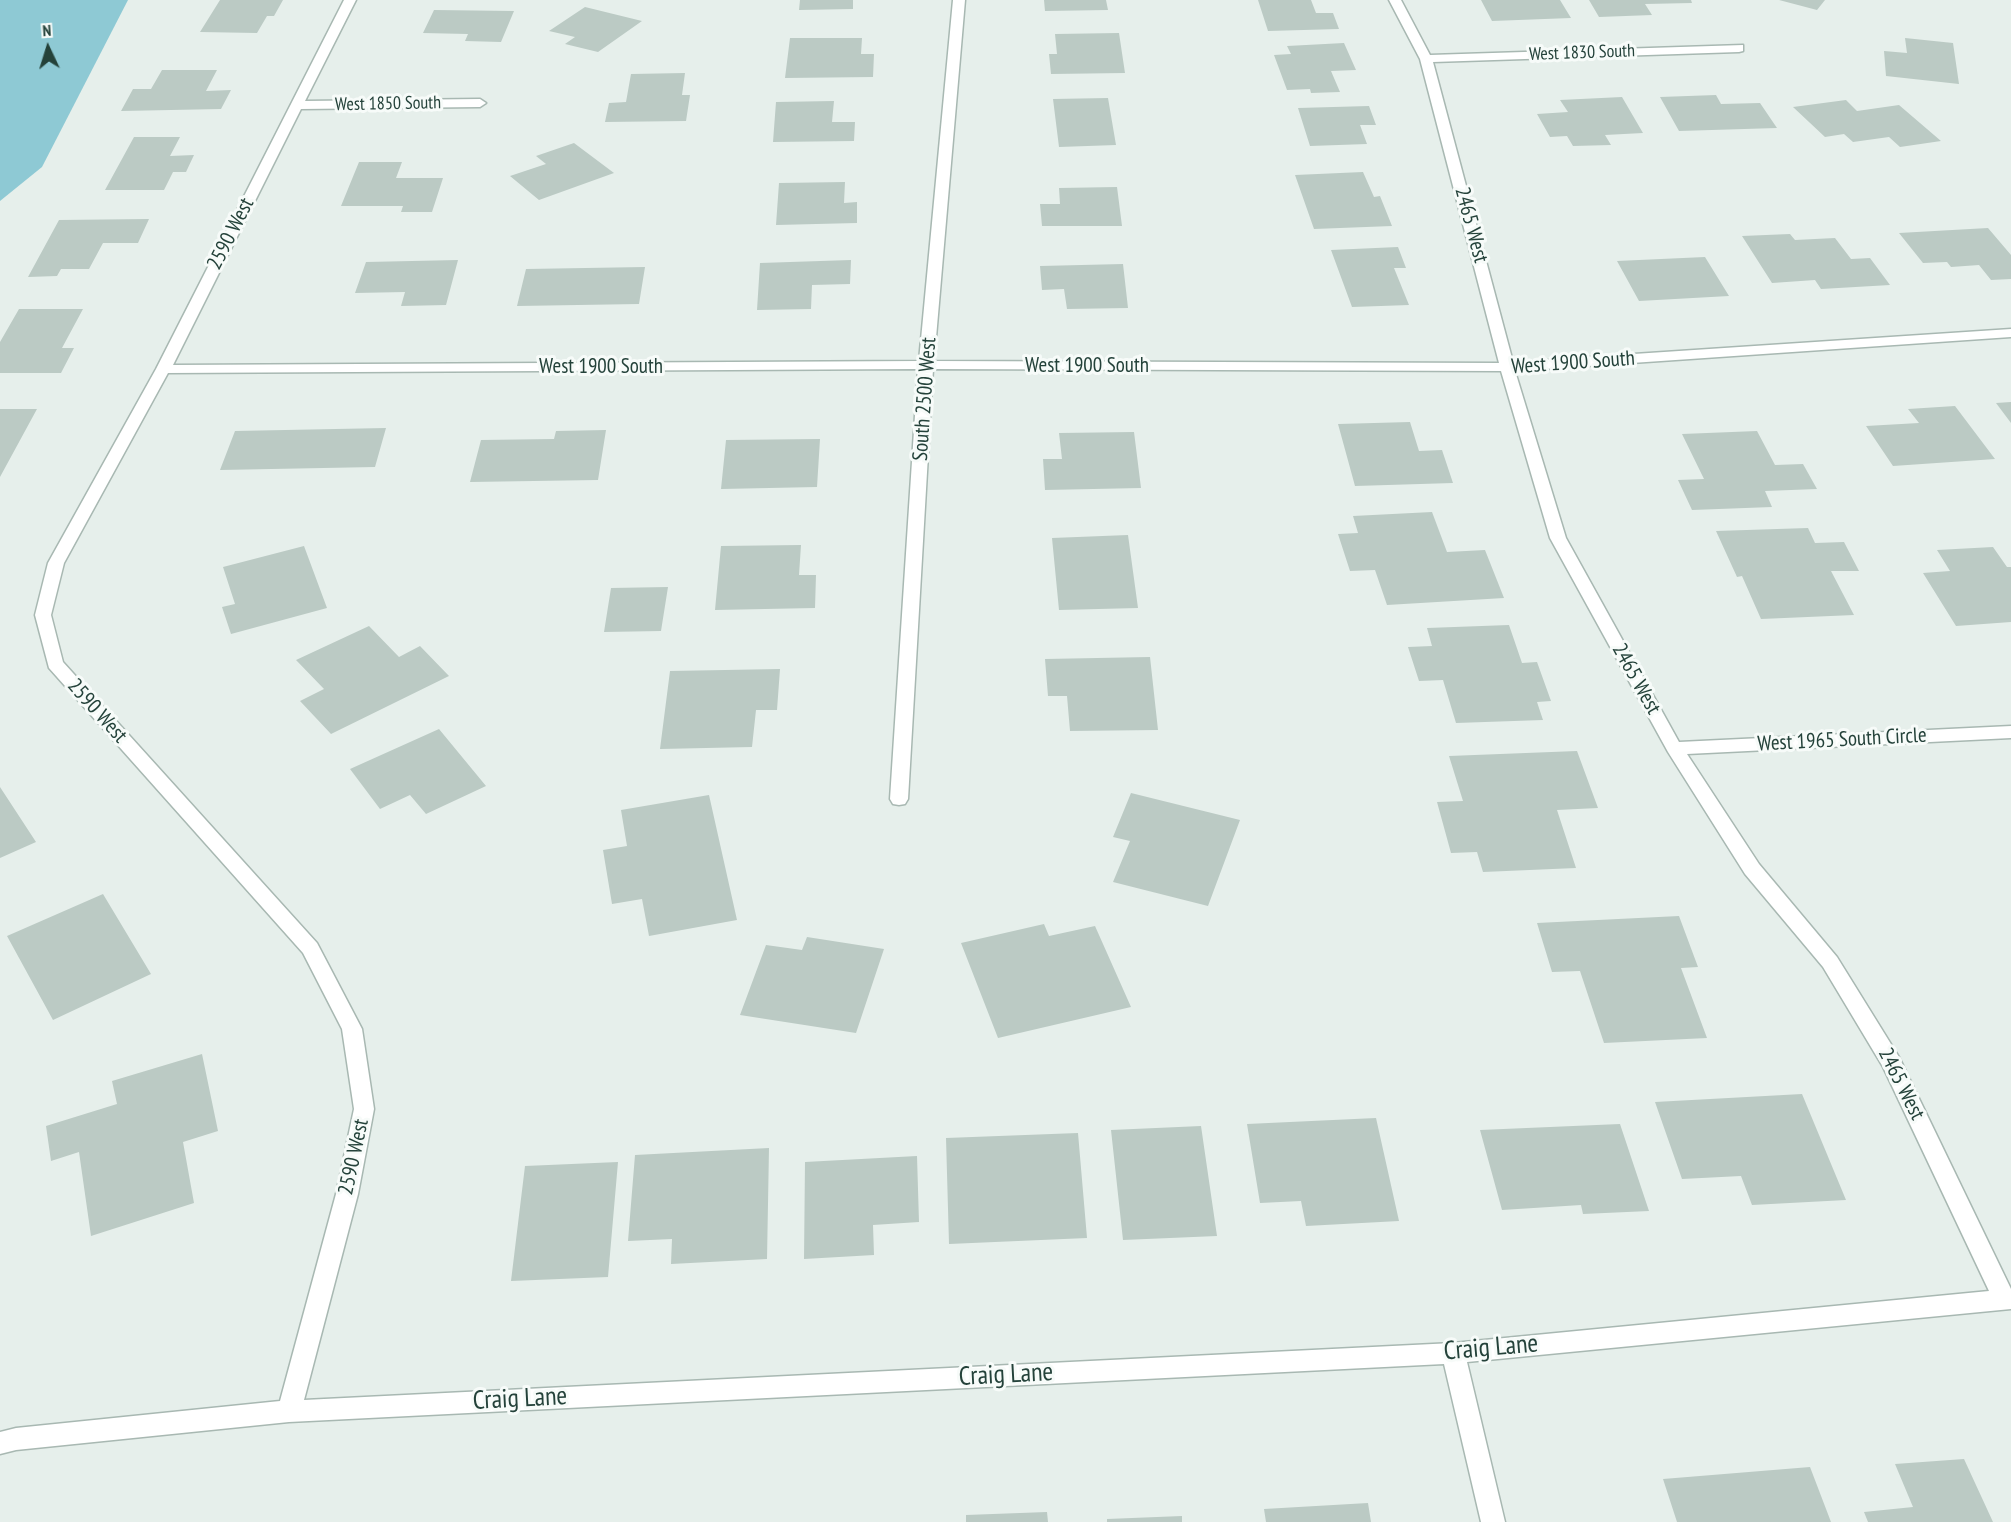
<!DOCTYPE html>
<style>
body{margin:0}
#map{position:relative;width:2011px;height:1522px;overflow:hidden;background:#e6efeb;font-family:"PT Sans Narrow",sans-serif}
canvas{display:block}
.north{position:absolute;left:18px;top:18px;width:60px;height:60px;-webkit-text-stroke:4px #f7fbf9;paint-order:stroke;rotate:356deg;font-size:16px;font-weight:700;line-height:24px;text-align:center;color:#24423a}
.north::after{content:'';display:block;margin:auto;width:21px;height:27px;background:#24423a;clip-path:polygon(50% 0,100% 100%,50% 72%,0 100%)}
</style>
<div id="map">
<canvas width="2011" height="1522"></canvas>
<div class="north">N</div>
</div>
<script>
const g = document.querySelector('canvas').getContext('2d');
g.lineJoin = 'round';
function fill(path, color) { g.fillStyle = color; g.fill(path, 'evenodd'); }
function trace(path, color, width, dash) { g.strokeStyle = color; g.lineWidth = width; g.lineCap = dash ? 'butt' : 'round'; g.setLineDash(dash || []); g.stroke(path); }
function label(font, color, halo, rows, align = 'center') {
  g.font = font + ' "PT Sans Narrow",sans-serif'; g.lineWidth = 6; g.setLineDash([]); g.textBaseline = 'middle'; g.strokeStyle = halo; g.fillStyle = color; for (const [text, x, y, turn = 0] of rows) {
    g.save(); g.translate(x, y); g.rotate((+turn || 0) * Math.PI / 180); g.textAlign = isNaN(turn) ? turn : align; if (halo) g.strokeText(text, 0, 0); g.fillText(text, 0, 0); g.restore();
  }
}
const water = new Path2D(`
 M0,0H128L42,167L0,201Z`);
const building = new Path2D(`
 M220,0H283L274,16H267L257,33L200,32Z
 M800,0H853V9L799,10Z
 M1044,0H1106L1108,10L1045,11Z
 M1258,0H1311L1316,13H1333L1339,29L1268,31Z
 M1481,0H1560L1571,18L1492,21Z
 M1589,0H1691L1692,3L1645,4L1652,15L1599,17Z
 M1779,0H1825L1817,10Z
 M585,7L642,21L598,52L565,44L575,37L549,31Z
 M434,10L514,11L501,42L465,41L468,34L423,33Z
 M1119,33L1125,73L1051,74L1049,54H1057L1055,34Z
 M790,38H862L861,54H874L873,77L785,78Z
 M1905,38L1953,43L1959,84L1886,76L1884,51L1907,53Z
 M1344,43L1356,70L1331,71L1340,92L1311,93L1310,89L1287,90L1274,55L1291,54L1287,46Z
 M162,70H217L206,91L231,90L221,109L121,111L133,89H151Z
 M685,73L682,95H690L686,121L605,122L609,103L626,102L631,74Z
 M1716,95L1721,104L1760,103L1777,128L1679,131L1660,97Z
 M1622,97L1643,133L1605,135L1611,145L1573,146L1567,136L1550,137L1537,114L1568,112L1560,100Z
 M1108,98L1116,145L1059,147L1053,99Z
 M1846,100L1857,111L1899,105L1941,141L1900,147L1889,137L1853,142L1844,134L1825,137L1793,107Z
 M834,101L832,122H855L854,141L773,142L776,102Z
 M1369,106L1376,125H1360L1367,144L1310,146L1298,108Z
 M134,137H180L170,156L194,155L186,172H173L164,190H105Z
 M574,143L614,173L539,200L510,176L546,164L536,156Z
 M359,162H402L396,178H443L432,212H401L403,206H341Z
 M1363,172L1374,197L1380,196L1392,226L1314,229L1295,175Z
 M845,182L844,203L857,202V223L776,225L779,183Z
 M1117,187L1122,226H1042L1040,204H1060L1059,188Z
 M149,219L138,243H103L89,269H61L57,276L28,277L59,220Z
 M1988,228L2011,255V279L1991,280L1979,265L1951,267L1947,262L1923,263L1899,233Z
 M1790,234L1795,240L1835,238L1851,259L1870,258L1890,285L1821,289L1815,280L1772,283L1742,236Z
 M1398,247L1406,268H1394L1409,305L1352,307L1331,250Z
 M1705,257L1729,296L1639,301L1617,261Z
 M458,260L446,305L401,306L405,292L355,293L366,262Z
 M851,260L850,284L812,285L811,309L757,310L760,263Z
 M1123,264L1128,308L1067,309L1064,289L1042,290L1040,266Z
 M645,267L639,304L517,306L526,269Z
 M19,309H83L62,348H74L61,373H0V342Z
 M2011,402V423L1996,403Z
 M1955,406L1995,459L1893,466L1866,426L1919,423L1908,409Z
 M0,409H37L0,477Z
 M1410,422L1419,451L1442,450L1453,483L1355,486L1338,424Z
 M386,428L375,467L220,470L235,431Z
 M606,430L598,480L470,482L481,440L554,439L556,431Z
 M1757,431L1775,465L1803,464L1817,489L1765,491L1772,507L1692,510L1678,480L1704,479L1682,434Z
 M1134,432L1141,488L1045,490L1043,459H1062L1059,433Z
 M820,439L817,487L721,489L726,440Z
 M1432,512L1447,552L1485,550L1504,598L1387,605L1375,570L1350,571L1338,534L1358,533L1353,516Z
 M1808,528L1815,543L1844,542L1859,571H1831L1854,615L1761,619L1742,576L1737,577L1716,531Z
 M1128,535L1138,608L1059,610L1052,538Z
 M801,545L799,575H816L815,608L715,610L721,546Z
 M304,546L327,608L231,634L222,607L235,604L223,567Z
 M1993,547L2007,567H2011V622L1956,626L1923,573L1950,571L1937,550Z
 M668,587L661,631L604,632L611,588Z
 M1509,625L1522,663L1537,662L1551,701L1537,702L1543,720L1456,723L1443,680L1419,681L1408,647L1432,646L1427,628Z
 M369,626L399,657L420,646L449,676L331,734L300,701L324,689L296,660Z
 M1150,657L1158,730L1070,731L1067,696H1048L1045,659Z
 M780,669L777,710H756L752,747L660,749L670,671Z
 M439,729L486,786L426,814L410,795L380,809L350,769Z
 M1577,751L1598,808L1557,810L1576,868L1483,872L1477,852L1451,853L1437,802L1463,801L1449,756Z
 M0,787L36,842L0,858Z
 M1131,793L1240,820L1208,906L1113,882L1130,841L1113,837Z
 M709,795L737,920L649,936L642,899L612,904L603,850L627,846L621,810Z
 M103,894L151,974L53,1020L7,936Z
 M1679,916L1698,967L1681,968L1707,1038L1604,1043L1580,971L1552,972L1537,923Z
 M1044,924L1049,936L1095,926L1131,1007L998,1038L961,943Z
 M807,937L884,949L856,1033L740,1015L766,945L802,950Z
 M202,1054L218,1131L183,1142L194,1203L91,1236L79,1152L51,1161L46,1126L117,1104L112,1081Z
 M1802,1094L1846,1200L1752,1205L1741,1176L1682,1179L1655,1102Z
 M1376,1118L1399,1221L1306,1226L1301,1201L1260,1203L1247,1124Z
 M1620,1124L1649,1211L1583,1214L1581,1205L1502,1210L1480,1130Z
 M1201,1126L1217,1236L1123,1240L1111,1130Z
 M1078,1133L1087,1238L949,1244L946,1138Z
 M769,1148L767,1259L671,1264L672,1239L628,1241L635,1155Z
 M917,1156L919,1222L873,1225L874,1255L804,1259L805,1162Z
 M618,1162L608,1277L511,1281L525,1166Z
 M1964,1459L1993,1522H1868L1864,1512L1913,1507L1895,1464Z
 M1810,1467L1831,1522H1677L1663,1479Z
 M1368,1503L1371,1522H1266L1264,1509Z
 M1047,1512L1048,1522H966V1515Z
 M1182,1516V1522H1107V1519Z`);
const minor = new Path2D(`
 M344,0H356L305,101L480,99L486,103L480,107L301,109L173,365L919,361L953,0H965L934,361L1499,363L1420,59L1389,0H1401L1430,55L1743,45V51L1739,52L1433,62L1513,362L2011,329V337L1515,371L1566,538L1679,742L2011,726V738L1687,754L1759,864L1837,957L1899,1057L2011,1289V1309L1467,1362L1505,1522H1481L1444,1364L289,1422L16,1450L0,1454V1432L16,1428L280,1401L336,1194L354,1109L342,1029L303,953L49,668L35,615L48,563L156,369ZM918,369L890,799L893,804L899,805L905,804L908,799L933,369L1501,371L1550,538L1668,752L1745,874L1823,967L1883,1067L1989,1291L1453,1343L304,1400L358,1194L374,1109L362,1029L317,943L63,662L51,615L64,563L168,373Z`);
const farStreetnames = [
 ["West 1830 South",1582,53,-2],
 ["West 1850 South",388,104,-1]
];
const streetNames = [
 ["2465 West",1471,225,75],
 ["2590 West",231,234,-63],
 ["West 1900 South",1573,363,-4],
 ["West 1900 South",1087,366],
 ["West 1900 South",601,367],
 ["South 2500 West",925,399,-86],
 ["2465 West",1636,679,61],
 ["2590 West",97,711,48],
 ["West 1965 South Circle",1842,740,-3],
 ["2465 West",1901,1084,63],
 ["2590 West",354,1157,-78]
];
const nearStreetnames = [
 ["Craig Lane",1491,1348,-5],
 ["Craig Lane",1006,1375,-3],
 ["Craig Lane",520,1399,-3]
];
fill(water, '#8ec9d4');
fill(building, '#bbcac4');
trace(minor, '#a8b8b2', 3);
fill(minor, '#fff');
label('18px', '#24423a', '#f7fbf9', farStreetnames);
label('21px', '#24423a', '#f7fbf9', streetNames);
label('26px', '#24423a', '#f7fbf9', nearStreetnames);
</script>
